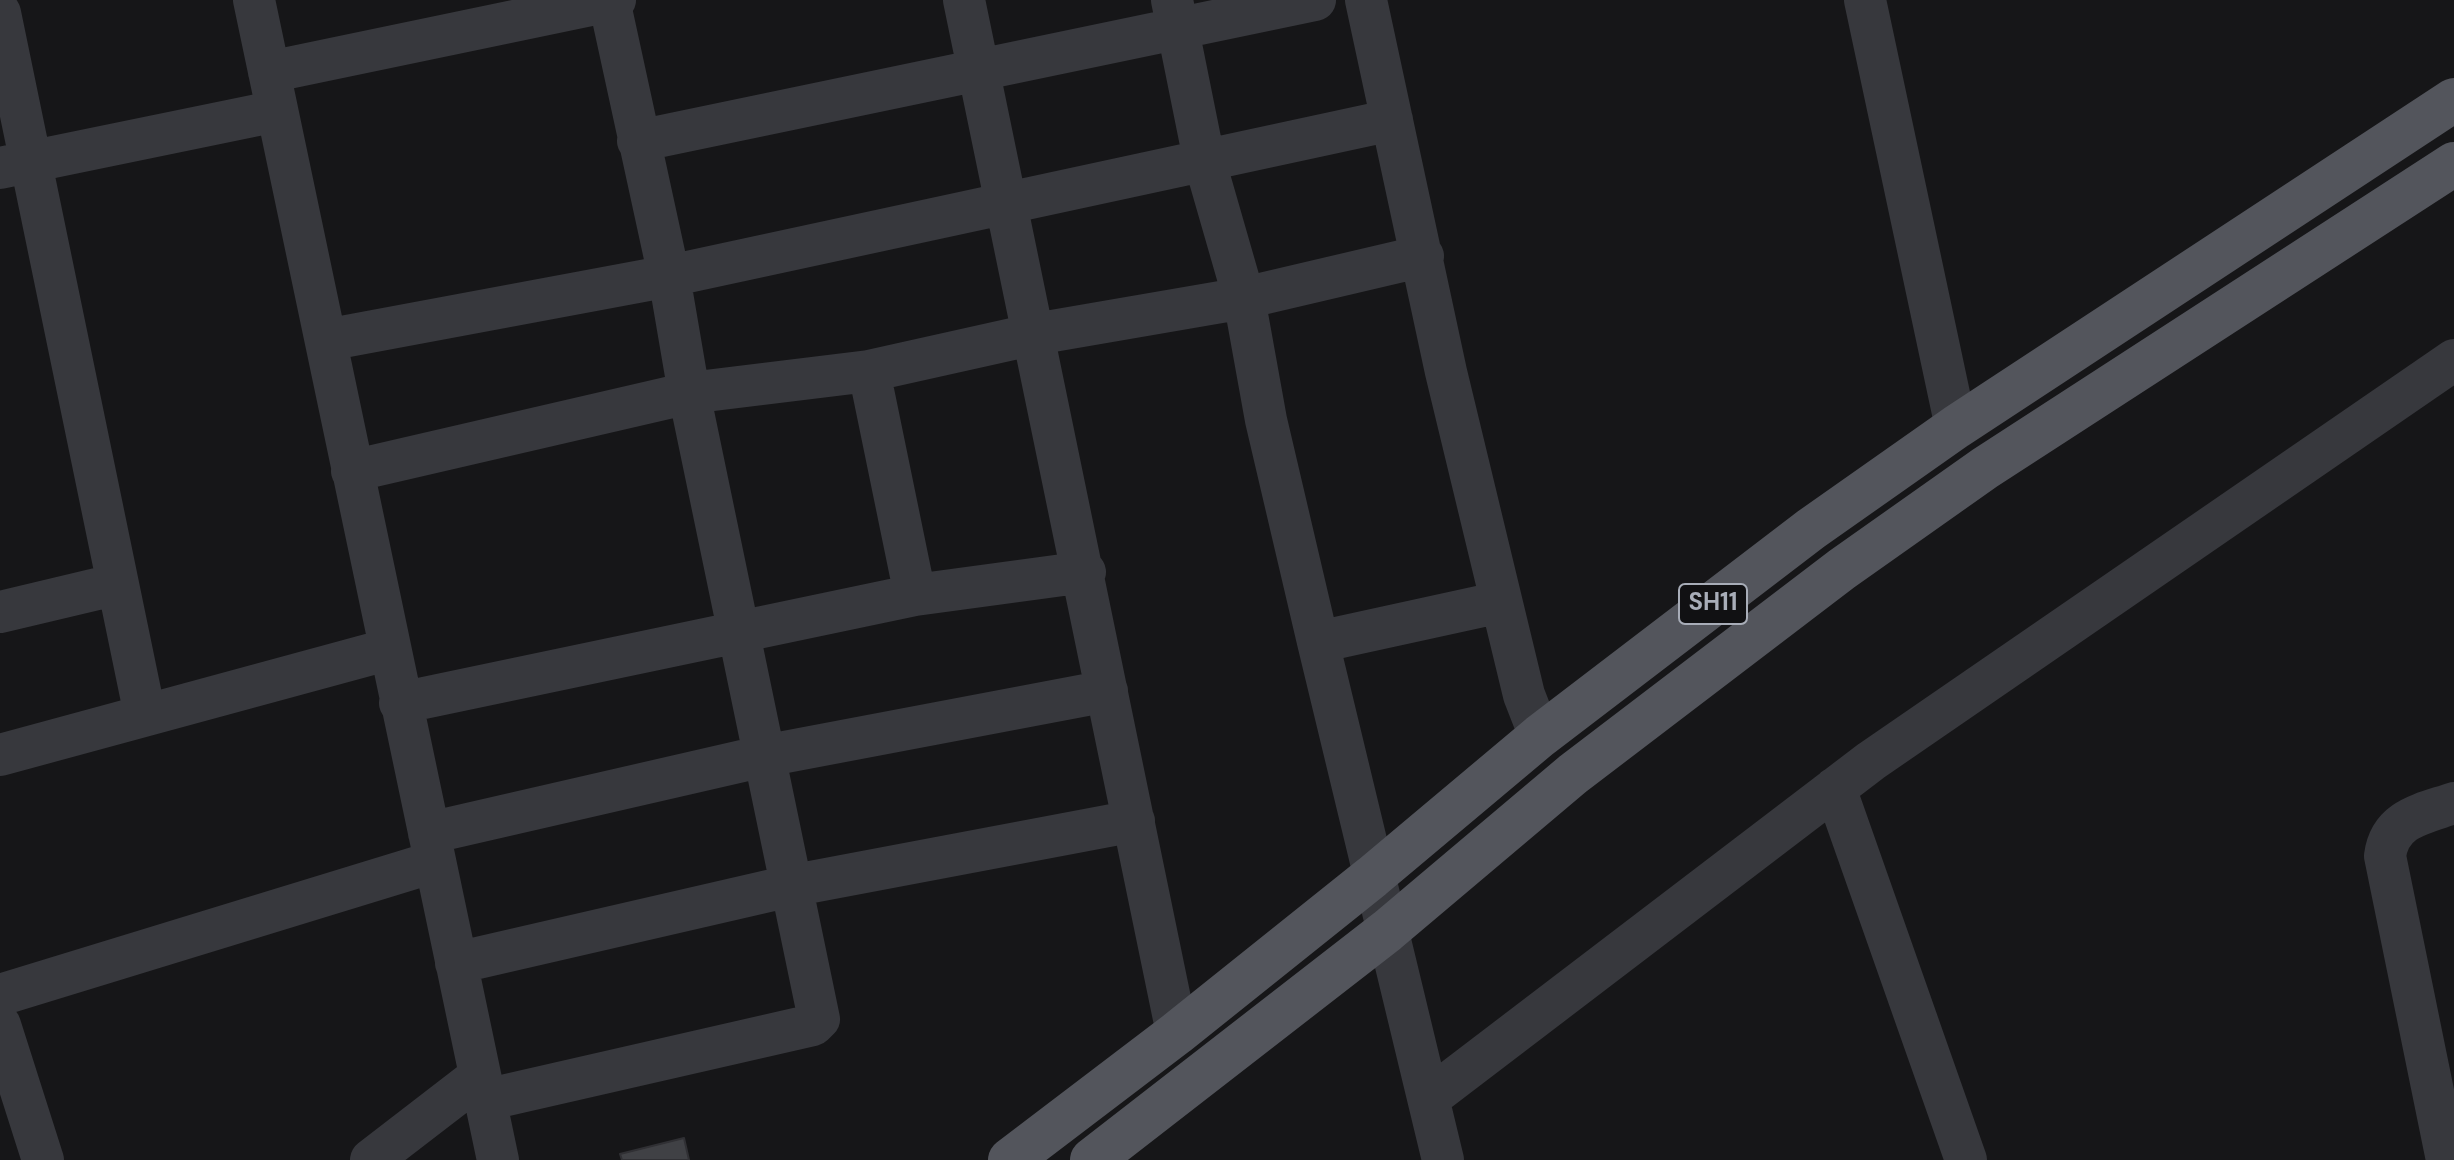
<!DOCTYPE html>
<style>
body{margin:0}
canvas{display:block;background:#161618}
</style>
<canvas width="2454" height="1160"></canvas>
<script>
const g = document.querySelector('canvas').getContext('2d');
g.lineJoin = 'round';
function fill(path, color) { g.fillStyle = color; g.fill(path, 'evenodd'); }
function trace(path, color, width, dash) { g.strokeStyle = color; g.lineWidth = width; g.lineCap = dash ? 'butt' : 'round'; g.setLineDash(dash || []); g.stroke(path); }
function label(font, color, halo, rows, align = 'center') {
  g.font = font + ' "DM Sans",sans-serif'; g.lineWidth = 7; g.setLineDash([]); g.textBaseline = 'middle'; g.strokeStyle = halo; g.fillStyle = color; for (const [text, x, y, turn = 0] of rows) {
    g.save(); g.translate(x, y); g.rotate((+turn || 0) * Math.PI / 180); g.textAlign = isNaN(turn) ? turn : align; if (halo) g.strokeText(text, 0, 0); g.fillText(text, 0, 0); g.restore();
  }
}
const building = new Path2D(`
 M684,1138L689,1160H622L620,1154Z`);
const street = new Path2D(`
 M254,0L498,1160
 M964,0L1177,1033
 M1172,0L1204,159L1244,298L1266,420L1318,642L1443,1160
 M1366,0L1446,372L1524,695L1540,736
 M1865,0L1956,427
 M0,13L145,715
 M269,72L615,0
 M638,141L1315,0
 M0,168L277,111
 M326,340L669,276L1392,120
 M869,371L915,595
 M352,471L689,393L869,371L1035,334L1244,298L1423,256
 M0,612L118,584
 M1318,642L1501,602
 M400,703L915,595L1085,572
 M0,755L390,649
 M1835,788L1966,1160
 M429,833L764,756L1107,691
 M456,963L790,886L1134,821
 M0,995L434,862
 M0,1025L43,1160
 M1429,1098L1871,761L2454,360
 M485,1100L813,1025L819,1019L689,393L669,276L609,0
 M371,1160L480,1076
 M2447,1160L2385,856C2390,818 2422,814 2454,803`);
const primary = new Path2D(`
 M1010,1160L1177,1033L1372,877L1540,736L1811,529L1956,427L2454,100
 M1092,1160L1387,931L1573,774L1842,569L1985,468L2454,164`);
const shields = [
 [1713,604,68]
];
const shieldNames = [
 ["SH11",1713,604]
];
fill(building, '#404145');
trace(building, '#303034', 2);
trace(street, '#37383d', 42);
trace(primary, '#53555c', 44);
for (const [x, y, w] of shields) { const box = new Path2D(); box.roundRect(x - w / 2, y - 20, w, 40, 6); g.fillStyle = '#111113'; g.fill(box); trace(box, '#a8adb8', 2); }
label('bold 24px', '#a8adb8', null, shieldNames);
</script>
